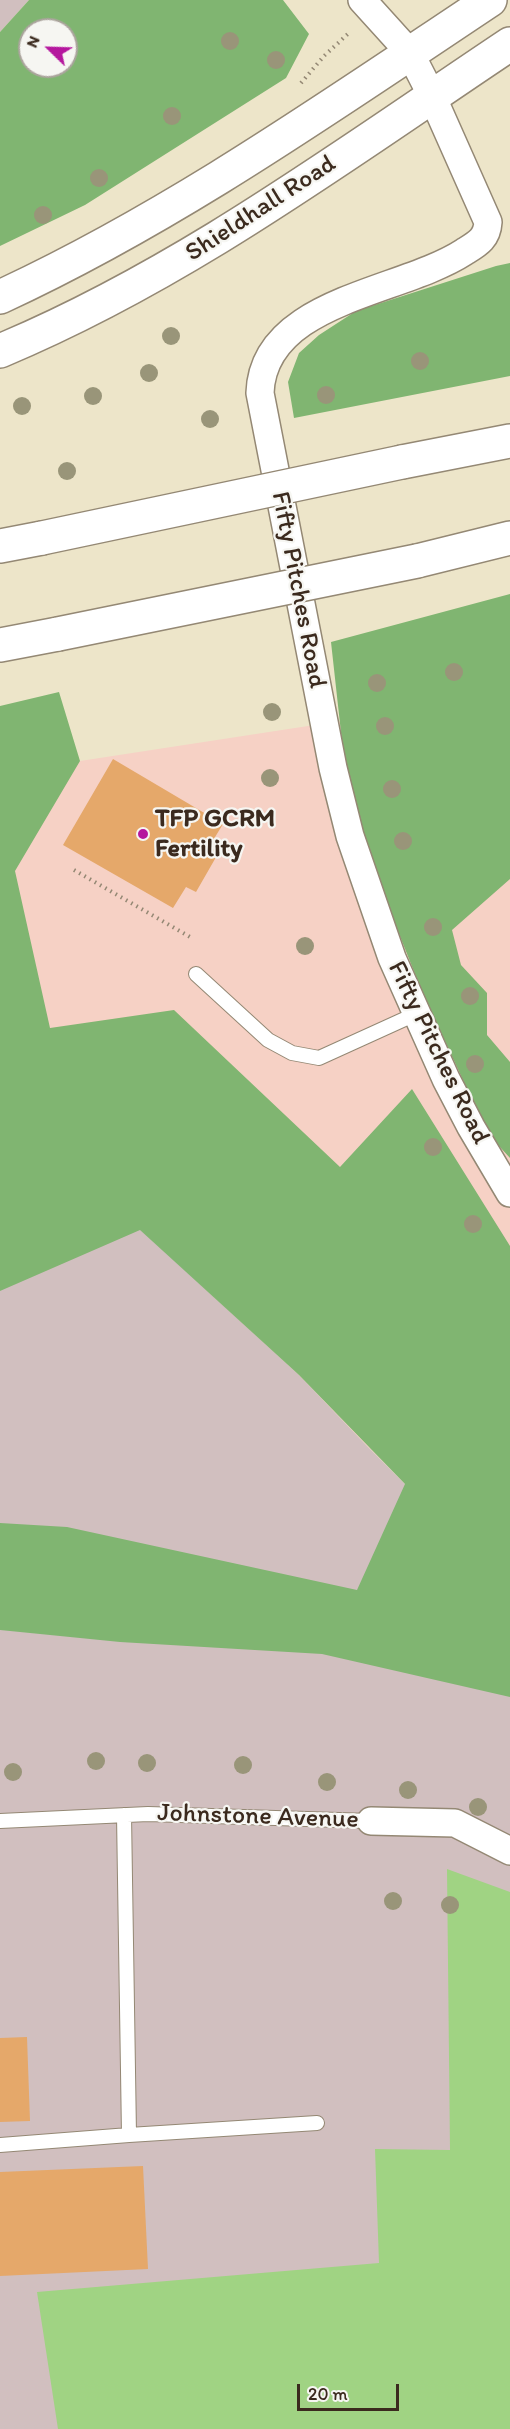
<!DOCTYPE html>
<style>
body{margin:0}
#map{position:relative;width:510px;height:2429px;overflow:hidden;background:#ede5c9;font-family:Itim,sans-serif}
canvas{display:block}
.north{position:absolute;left:18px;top:18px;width:60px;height:60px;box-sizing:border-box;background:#f6f6f2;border:2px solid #aba49d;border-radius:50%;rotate:293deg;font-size:16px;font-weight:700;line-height:24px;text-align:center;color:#3b2a1e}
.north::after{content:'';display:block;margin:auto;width:21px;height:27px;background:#b5179e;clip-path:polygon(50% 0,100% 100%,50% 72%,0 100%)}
.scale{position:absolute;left:297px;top:2384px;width:102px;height:27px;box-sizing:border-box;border:3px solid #3b2a1e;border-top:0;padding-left:8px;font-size:18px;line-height:21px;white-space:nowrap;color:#3b2a1e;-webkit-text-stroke:4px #f6f6f2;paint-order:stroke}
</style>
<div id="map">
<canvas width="510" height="2429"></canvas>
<div class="north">N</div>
<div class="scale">20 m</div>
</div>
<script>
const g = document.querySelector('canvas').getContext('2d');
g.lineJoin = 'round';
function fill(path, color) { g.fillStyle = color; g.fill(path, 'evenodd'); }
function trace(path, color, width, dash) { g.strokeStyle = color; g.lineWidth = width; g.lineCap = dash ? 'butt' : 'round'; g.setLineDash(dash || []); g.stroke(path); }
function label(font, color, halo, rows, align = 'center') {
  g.font = font + ' Itim,sans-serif'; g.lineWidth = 4.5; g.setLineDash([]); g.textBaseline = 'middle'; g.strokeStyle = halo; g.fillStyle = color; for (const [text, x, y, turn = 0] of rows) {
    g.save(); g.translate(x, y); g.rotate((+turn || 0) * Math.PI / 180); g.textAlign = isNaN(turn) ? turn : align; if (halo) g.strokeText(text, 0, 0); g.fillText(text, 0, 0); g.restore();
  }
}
const built = new Path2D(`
 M510,695V1586L367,1446L299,1375L140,1230L13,1148L0,776L80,761Z`);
const industrial = new Path2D(`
 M0,0H29L0,32Z
 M0,1127L140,1229L299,1375L367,1446L510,1589V2429H0Z`);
const green = new Path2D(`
 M447,1869L510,1892V2429H58L37,2292L379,2263L375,2149L450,2150Z`);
const forest = new Path2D(`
 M29,0H283L309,34L286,78L85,205L0,246V32ZM30,30H66V66H30Z
 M510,263V376L294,418L288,382L299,353L319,335L356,311L496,266Z
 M510,594V879L452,930L461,965L487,993V1035L510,1062V1158L488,1134L423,994L360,836L345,769L331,642Z
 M59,692L80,761L15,871L50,1028L174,1010L340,1167L412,1089L510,1246V1697L322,1654L120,1642L0,1630V1523L67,1527L357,1590L405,1484L299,1375L140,1230L0,1291V706Z`);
const building = new Path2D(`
 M113,759L223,824L209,847L219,852L196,892L186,887L173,908L63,845Z
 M27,2037L30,2121L0,2122V2038Z
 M143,2166L148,2269L0,2276V2172Z`);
const path = new Path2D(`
 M301,83L324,56L350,32
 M74,870L192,938`);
const lane = new Path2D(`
 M196,974L268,1040L292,1053L319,1058L418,1013
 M0,1821L148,1814L371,1821
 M129,2135L317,2123
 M0,2145L129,2135L124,1815`);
const street = new Path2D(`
 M362,0L410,53L432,96L488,222C487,239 477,244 464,252C401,293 263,300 260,393L333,768L350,836L392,958L446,1079L471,1127L510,1193
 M371,1821L455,1823L510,1851`);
const primary = new Path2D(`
 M0,297C173,217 332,105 490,0
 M0,351C184,274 345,154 510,44`);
const highway = new Path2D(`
 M402,462L510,441
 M0,546L42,538
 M417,561L510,538
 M0,645L58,634`);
const highwayBridge = new Path2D(`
 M42,538L402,462
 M58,634L417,561`);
const trees = [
 [230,41],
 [276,60],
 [172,116],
 [99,178],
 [43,215],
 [171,336],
 [420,361],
 [149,373],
 [326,395],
 [93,396],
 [22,406],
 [210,419],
 [67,471],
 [454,672],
 [377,683],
 [272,712],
 [385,726],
 [270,778],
 [392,789],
 [403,841],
 [433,927],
 [305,946],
 [470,996],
 [475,1064],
 [433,1147],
 [473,1224],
 [96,1761],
 [147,1763],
 [243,1765],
 [13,1772],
 [327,1782],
 [408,1790],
 [478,1807],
 [393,1901],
 [450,1905]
];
const markers = [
 [143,834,6,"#b5179e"]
];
const streetNames = [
 ["Shieldhall Road",261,209,-33],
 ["Fifty Pitches Road",298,590,79],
 ["Fifty Pitches Road",438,1053,64],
 ["Johnstone Avenue",258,1817,2]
];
const poiNames = [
 ["TFP GCRM",155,819],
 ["Fertility",155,849]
];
fill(built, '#f6d1c5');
fill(industrial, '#d1bfbf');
fill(green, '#a0d383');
fill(forest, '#80b571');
fill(building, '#e5a86a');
trace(lane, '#948874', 16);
trace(street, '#948874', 30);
trace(primary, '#948874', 36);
trace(highway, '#948874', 36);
trace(path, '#948874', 4, [1.5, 4.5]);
trace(lane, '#fff', 14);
trace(street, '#fff', 27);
trace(primary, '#fff', 33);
trace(highway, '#fff', 33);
trace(highwayBridge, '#948874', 36, []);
trace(highwayBridge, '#fff', 33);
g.fillStyle = '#999579';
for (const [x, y] of trees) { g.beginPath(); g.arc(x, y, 9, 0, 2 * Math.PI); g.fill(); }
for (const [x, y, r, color] of markers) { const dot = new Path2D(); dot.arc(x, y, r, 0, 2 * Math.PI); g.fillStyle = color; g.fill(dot); trace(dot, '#f6f6f2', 2); }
label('26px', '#3b2a1e', '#f6f6f2', streetNames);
label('bold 26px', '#3b2a1e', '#f6f6f2', poiNames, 'left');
</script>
